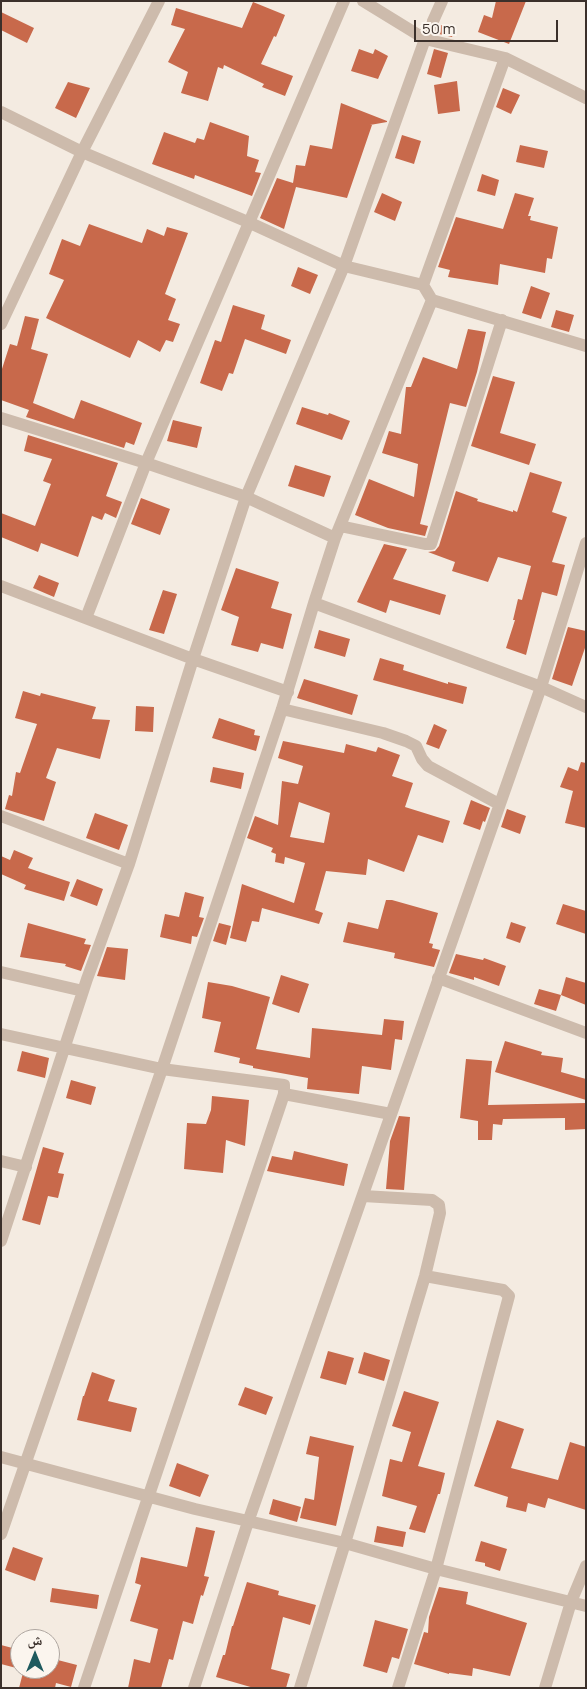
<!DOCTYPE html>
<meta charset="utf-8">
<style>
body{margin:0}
#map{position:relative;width:587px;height:1689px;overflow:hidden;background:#f4ebe1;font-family:Manrope,"Noto Naskh Arabic",sans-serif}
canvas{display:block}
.frame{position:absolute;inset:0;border:2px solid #3b302b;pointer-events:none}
.north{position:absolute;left:10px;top:1629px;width:50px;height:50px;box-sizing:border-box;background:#fbf5ee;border:1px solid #aea6a0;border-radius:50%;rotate:0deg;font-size:14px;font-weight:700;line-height:20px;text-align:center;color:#3b302b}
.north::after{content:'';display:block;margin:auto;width:18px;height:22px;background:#1f5a5e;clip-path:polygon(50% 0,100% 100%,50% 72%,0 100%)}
.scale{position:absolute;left:414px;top:20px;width:144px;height:22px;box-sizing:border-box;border:2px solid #3b302b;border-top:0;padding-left:6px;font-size:15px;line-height:18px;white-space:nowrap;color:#3b302b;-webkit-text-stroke:4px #fbf5ee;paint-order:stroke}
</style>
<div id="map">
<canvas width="587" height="1689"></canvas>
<div class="frame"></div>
<div class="north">ش</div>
<div class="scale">50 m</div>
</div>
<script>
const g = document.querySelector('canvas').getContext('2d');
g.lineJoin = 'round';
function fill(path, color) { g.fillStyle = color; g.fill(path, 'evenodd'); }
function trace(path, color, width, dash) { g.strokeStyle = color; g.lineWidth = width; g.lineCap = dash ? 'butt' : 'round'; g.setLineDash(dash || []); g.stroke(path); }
const building = new Path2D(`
 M496,1H526L509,44L478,32L484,15L492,18Z
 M253,2L285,15L276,37L274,36L261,64L293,76L285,96L262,87L264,84L224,65L223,69L218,67L208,101L181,93L188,72L168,62L185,29L171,25L176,8L242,28Z
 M1,12L34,28L27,43L1,30Z
 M441,25L455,29L452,37L439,34Z
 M359,49L373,54L375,49L388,56L378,79L351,71Z
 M434,49L448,53L441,78L427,74Z
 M457,81L460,111L438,114L434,85Z
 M68,82L90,88L76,118L55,108Z
 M503,88L520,95L511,114L496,107Z
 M341,103L387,121V122L370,125H372L347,198L296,187L284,229L260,218L277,178L293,183L296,165L305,166L310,145L332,149Z
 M210,122L249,136L247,156L259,160L255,172L261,173L252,196L195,175L194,179L152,164L164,132L195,143L197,138L204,140Z
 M402,135L421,141L414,164L395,158Z
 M520,145L548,151L544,168L516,162Z
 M482,174L499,180L495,196L477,191Z
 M382,193L402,202L395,221L374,212Z
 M515,193L534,198L528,216H531L530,220L558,227L552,259L547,258L545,273L500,264L498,285L448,277L450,270L438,267L456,217L503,229Z
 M89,224L142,243L147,229L164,236L167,227L188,233L165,294L176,299L168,320L180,324L173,342L166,340L160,352L138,340L130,358L46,318L64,280L49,274L62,239L80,246Z
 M298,267L318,275L310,294L291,286Z
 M531,286L550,293L541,319L522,313Z
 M233,305L265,315L261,329L291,340L286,354L245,339L233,374L229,373L222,391L200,383L215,340L221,342Z
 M556,310L574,315L569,332L551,327Z
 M25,316L39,319L31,349L48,354L33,403L74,419L81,400L142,423L134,445L126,442L124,448L26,417L29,410L1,400V372L10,344L17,346Z
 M468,329L486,332L477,372L466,407L450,403L420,524L428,526L425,536L388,528L355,515L369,479L414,497L418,464L382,453L389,431L401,434L406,387H411L423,357L457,369Z
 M493,376L515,382L500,433L536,444L529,465L471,446Z
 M302,407L328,415L329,413L350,421L342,440L296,424Z
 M173,420L202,427L197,448L167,441Z
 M28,435L118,463L106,496L122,502L116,518L105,513L102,520L92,516L78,557L41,543L38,552L1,537V513L35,526L51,484L43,481L52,459L24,451Z
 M295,465L331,476L324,497L288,486Z
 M530,472L562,482L552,512L567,517L552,562L565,565L557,596L542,592L526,655L506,648L515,620H513L518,599L522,600L531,566L498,557L488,582L452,571L455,562L428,552L435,551L439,546L456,491L478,499L477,501L513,512V510L517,512Z
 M141,498L170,509L160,535L131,524Z
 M384,544L407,549L393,579L446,595L440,615L390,600L386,613L357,602Z
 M236,568L279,582L271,608L292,614L283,649L261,643L258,652L231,645L239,617L221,610Z
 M39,575L59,583L54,597L33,588Z
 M163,590L177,594L164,634L149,630Z
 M568,627L586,631V645L572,686L552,679Z
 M319,630L350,639L345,657L314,648Z
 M380,658L404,665L403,670L448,684V682L467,687L463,704L373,680Z
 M304,679L358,695L352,715L297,698Z
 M23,691L40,696L41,693L96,707L92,719L110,720L100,759L57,748L46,778L56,782L44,821L5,809L9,795L12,796L16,772L20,773L37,724L15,718Z
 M136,706L154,707L153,732L135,731Z
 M219,718L255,730L254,735L260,736L256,751L212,738Z
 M434,724L447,730L439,749L426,744Z
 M283,741L344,753L346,744L376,752L378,747L400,755L392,776L413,783L405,807L450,821L443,843L418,835L404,872L368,859L366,875L326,871L315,910L323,913L319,924L262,908L259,922L252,921L246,942L230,938L242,884L294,903L305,863L285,857L284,864L275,862L276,854L271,852L273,848L247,838L255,816L278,825L282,781L298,784L303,766L278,758ZM299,802L330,813L324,843L290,837Z
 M581,762L586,763V828L565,823L573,791L560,787L568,767L578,771Z
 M213,767L244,773L241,789L210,782Z
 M471,800L490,808L485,822L483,821L480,830L463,824Z
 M507,809L526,816L520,834L501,827Z
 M95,813L128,825L119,850L86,838Z
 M14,850L33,858L28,868L70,882L64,901L24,889L26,885L1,874V856L10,860Z
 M77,879L103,889L97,906L70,896Z
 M185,892L204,897L199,917L204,918L197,937L192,936L191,944L160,937L165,914L179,917Z
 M386,900H392L438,913L429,943L433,944L432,948L440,950L434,967L394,958L395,953L343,942L348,922L378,929Z
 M563,904L586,911V934L556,924Z
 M511,922L526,927L520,943L506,938Z
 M28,923L86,939L84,944L91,945L81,971L65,966L66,964L20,957Z
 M219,923L231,926L226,945L213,941Z
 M107,947L128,949L125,980L97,976Z
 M456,954L483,960L484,958L506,966L499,986L474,977V980L449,973Z
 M281,975L309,984L299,1013L272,1004Z
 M566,977L586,983V1005L561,995L556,1011L534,1004L539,989L561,995Z
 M208,982L232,986L270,997L256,1049L310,1058L312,1028L382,1035L384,1019L404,1021L402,1040L395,1039L391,1070L362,1066L359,1094L307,1089L308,1078L253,1068V1066L239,1063L240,1058L214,1052L221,1022L202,1018Z
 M505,1041L542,1052L541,1055L563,1058L561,1072L586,1079V1100L495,1072Z
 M22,1051L49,1058L45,1078L17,1071Z
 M466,1059L492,1061L488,1105L586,1103V1129L565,1130V1118L503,1119L502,1125L493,1124L492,1140H478V1121L460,1118Z
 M71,1080L96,1087L91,1105L66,1098Z
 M212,1096L249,1100L245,1146L226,1140L223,1173L184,1169L187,1123L206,1124L211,1110Z
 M399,1116L410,1117L404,1190L386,1189L390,1141Z
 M43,1147L64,1153L58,1173L64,1174L58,1198L48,1196L40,1225L22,1220Z
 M294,1151L348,1164L344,1186L267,1171L272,1156L292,1160Z
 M328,1351L354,1358L346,1385L320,1378Z
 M364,1352L390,1360L384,1381L358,1373Z
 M92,1372L115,1380L108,1401L137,1408L131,1432L77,1420L83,1396H84Z
 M245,1387L273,1397L266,1415L238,1405Z
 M404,1391L439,1402L418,1466L445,1473L440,1494H438L425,1533L409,1529L417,1506L382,1496L390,1459L402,1462L411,1432L392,1426Z
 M497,1420L524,1429L511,1468L558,1480L570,1442L586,1447V1510L548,1498L545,1508L528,1503L526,1512L506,1507L508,1497L474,1486Z
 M310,1436L354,1446L336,1526L300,1518L305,1498L314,1500L319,1457L306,1454Z
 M177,1463L209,1475L200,1497L169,1486Z
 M273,1499L301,1507L297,1522L269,1514Z
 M377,1526L406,1532L403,1547L374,1542Z
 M196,1527L215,1531L204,1576L209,1577L203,1596L201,1595L193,1624L183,1621L173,1660L169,1659L161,1688H128L134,1659L150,1663L158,1629L130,1621L141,1585L135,1583L141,1557L187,1567Z
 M481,1541L507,1549L500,1571L485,1566V1563L475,1561Z
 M13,1547L43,1558L35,1581L5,1570Z
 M247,1582L279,1591L278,1595L316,1605L310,1625L283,1617L271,1669L290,1674L286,1688H254L216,1677L223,1655H225L232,1626H233Z
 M439,1587L468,1592L466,1604L527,1623L510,1676L473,1668L472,1676L449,1673V1674L414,1664L424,1632L428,1633L429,1617Z
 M52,1588L99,1595L97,1609L50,1602Z
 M375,1620L408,1629L399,1659L392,1657L387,1673L363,1666Z
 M1,1645L20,1650V1669L1,1664Z
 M50,1658L77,1665L71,1687L56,1683L55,1688H19L24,1669H50Z`);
const street = new Path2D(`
 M363,1L425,39L505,58L586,98
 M1,112L82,152L248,222L344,266L423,285L432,300L586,346
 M423,285L505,58
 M1,324L82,152L159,1
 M1,418L146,463L246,497L335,538
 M340,526L425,544H431L502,320
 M1,586L193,659L288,692
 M314,603L541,687L586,707
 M86,618L146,463L344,1
 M282,709L383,733L406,741L416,746L422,759L428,766L499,804
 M1,816L129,864
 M1,972L83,991
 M438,978L586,1033
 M1,1034L162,1069L284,1085V1094L391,1114
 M1,1161L26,1167
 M1,1241L87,979L129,864L193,659L246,497L344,266L425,39L442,1
 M1,1457L195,1509L345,1543L436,1569L586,1606
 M1,1534L162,1069L282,709L314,603L335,538L432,300
 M84,1688L284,1094
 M194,1688L248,1522L541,687L586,543
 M300,1688L345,1543L425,1276L440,1213L439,1205L432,1200L363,1196
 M398,1688L436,1569L509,1296L503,1290L425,1276
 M545,1688L571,1602L586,1566`);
fill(building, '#c8694b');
trace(street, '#cdbbac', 12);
</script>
